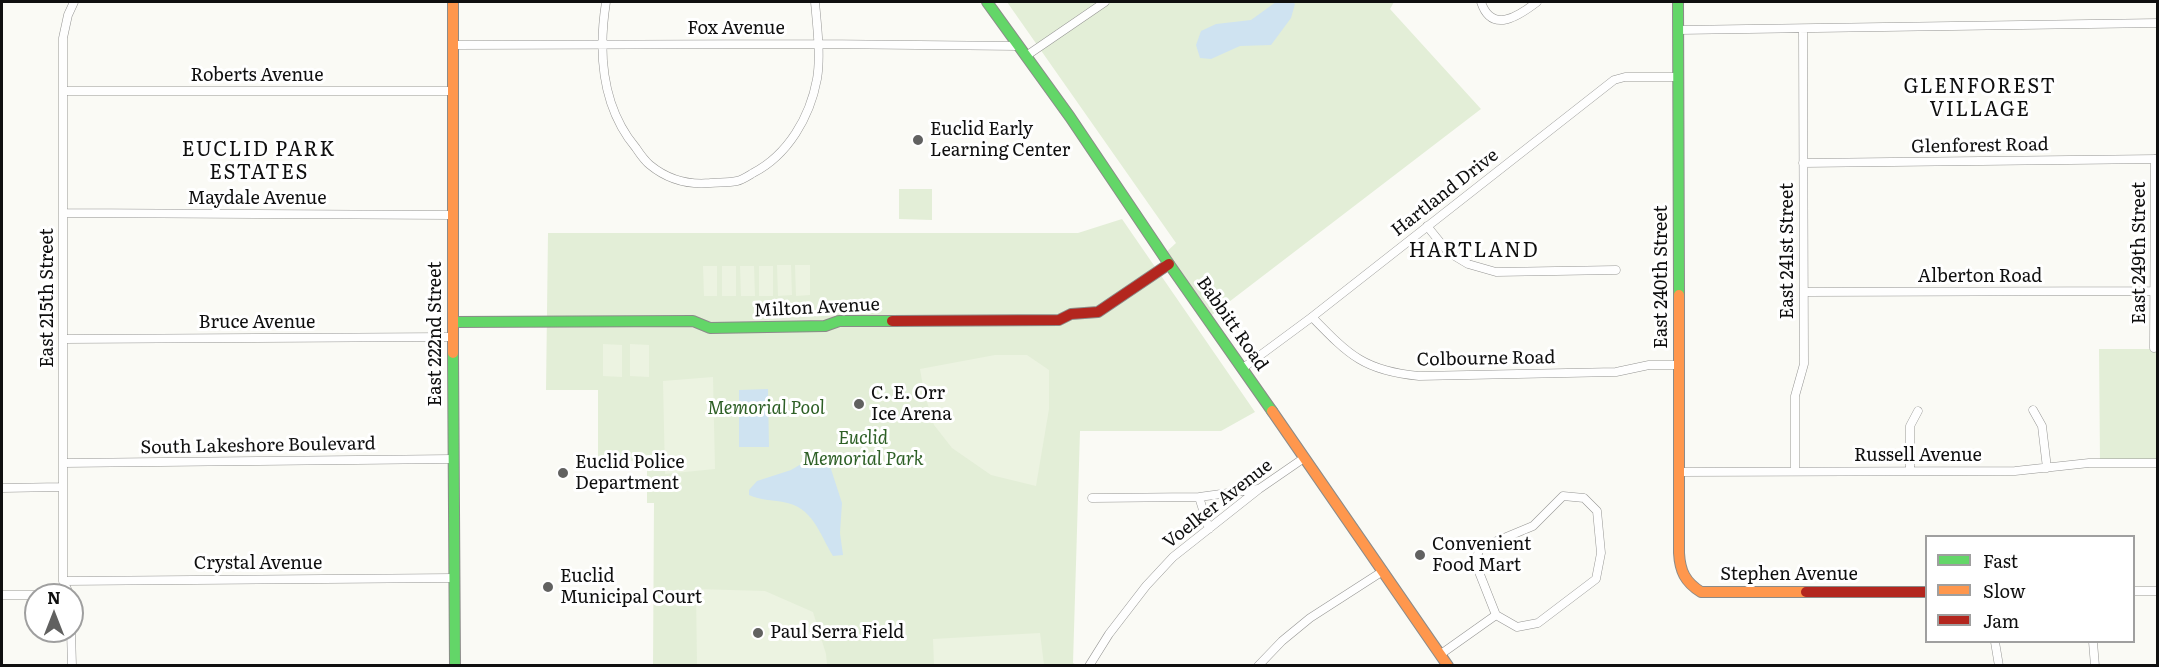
<!DOCTYPE html>
<style>
body{margin:0}
#map{position:relative;width:2159px;height:667px;overflow:hidden;background:#fafaf5;font-family:Literata,serif}
canvas{display:block}
.frame{position:absolute;inset:0;border:3px solid #0f0f0f;pointer-events:none}
.legend{position:absolute;left:1925px;top:535px;width:210px;height:108px;box-sizing:border-box;background:#fff;border:2px solid #9f9f9f;margin:0;padding:8px 10px;list-style:none;font-size:18px;color:#0f0f0f}
.legend li{display:flex;align-items:center;gap:12px;height:30px}
.legend b{width:30px;border:2px solid #9f9f9f}
.north{position:absolute;left:24px;top:583px;width:60px;height:60px;box-sizing:border-box;background:#fff;border:2px solid #9f9f9f;border-radius:50%;rotate:0deg;font-size:16px;font-weight:700;line-height:24px;text-align:center;color:#0f0f0f}
.north::after{content:'';display:block;margin:auto;width:21px;height:27px;background:#616160;clip-path:polygon(50% 0,100% 100%,50% 72%,0 100%)}
</style>
<div id="map">
<canvas width="2159" height="667"></canvas>
<div class="frame"></div>
<ul class="legend">
<li><b style="height:8px;background:#63d668"></b>Fast</li>
<li><b style="height:8px;background:#ff974d"></b>Slow</li>
<li><b style="height:8px;background:#b3261e"></b>Jam</li>
</ul>
<div class="north">N</div>
</div>
<script>
const g = document.querySelector('canvas').getContext('2d');
g.lineJoin = 'round';
function fill(path, color) { g.fillStyle = color; g.fill(path, 'evenodd'); }
function trace(path, color, width, dash) { g.strokeStyle = color; g.lineWidth = width; g.lineCap = dash ? 'butt' : 'round'; g.setLineDash(dash || []); g.stroke(path); }
function label(font, color, halo, rows, align = 'center') {
  g.font = font + ' Literata,serif'; g.lineWidth = 6; g.setLineDash([]); g.textBaseline = 'middle'; g.strokeStyle = halo; g.fillStyle = color; for (const [text, x, y, turn = 0] of rows) {
    g.save(); g.translate(x, y); g.rotate((+turn || 0) * Math.PI / 180); g.textAlign = isNaN(turn) ? turn : align; if (halo) g.strokeText(text, 0, 0); g.fillText(text, 0, 0); g.restore();
  }
}
const green = new Path2D(`
 M1007,2H1394L1390,9L1481,109L1208,318L1163,255L1176,243Z
 M899,189H932V220L899,219Z
 M1122,219L1255,412L1221,431H1080L1073,663L1076,665L653,666L654,503H647V461H598V390H546L548,233H1078Z
 M2099,349H2157V463H2100Z`);
const pitch = new Path2D(`
 M777,265H791L792,295L778,296Z
 M795,265H810V295L796,296Z
 M703,266H717V296H704Z
 M722,266H736V296H722Z
 M740,266H754L755,296H741Z
 M759,266H773V296H759Z
 M603,344L622,345V377L603,376Z
 M630,344L649,345V377L630,376Z
 M995,355H1027L1049,370V409L1036,486L991,475L952,448L934,425L924,392L920,369Z
 M713,377L715,469L665,474L663,381Z
 M696,589L765,591L813,612L826,654L827,665H697Z
 M1040,633L1044,665H934L933,639Z`);
const water = new Path2D(`
 M1276,2H1293L1295,4L1291,18L1271,45L1240,46L1211,59L1200,58L1196,45L1201,31L1216,24L1251,20Z
 M768,389L769,447H739V390Z
 M808,460L828,461L830,466L842,503L840,533L843,555L833,556C819,533 813,507 783,502C771,500 761,500 749,495V490L757,481L791,470Z`);
const street = new Path2D(`
 M606,2C598,53 601,106 636,148C640,154 645,161 650,165C667,179 688,185 710,183C718,182 728,183 737,181C742,180 748,176 753,173C788,155 810,117 817,79C821,56 817,25 815,2
 M1481,2C1492,35 1520,15 1537,2
 M1679,30L2158,23
 M453,45L817,44L1019,46
 M1026,56L1105,2
 M63,91H452
 M1803,163L2158,159
 M63,213L452,215
 M1427,226L1448,252L1468,264L1496,272L1616,270
 M1804,292L2155,291
 M1312,317C1349,355 1364,371 1419,376L1616,372L1649,365H1679
 M63,339L452,337
 M2154,348L2155,159
 M1243,368L1312,317L1614,80L1625,77H1678
 M2033,410L2042,426L2047,468
 M63,463L453,459
 M1795,471V396L1804,364L1803,29
 M1910,471V426L1918,411
 M1678,472L2015,471L2089,463H2158
 M2,488L62,487
 M1563,496L1584,498L1597,511L1601,553L1596,579L1538,623L1517,627L1496,615L1475,562L1480,548L1533,526Z
 M1199,497L1209,529
 M1092,498L1199,497L1258,489
 M63,581L455,578
 M2134,591H2158
 M2,595H36
 M70,595L63,581V38L68,15L74,2
 M71,631L72,666
 M1995,642L1999,666
 M2093,642L2095,666
 M1441,654L1496,615
 M1089,666L1109,634L1146,586L1173,557L1259,489L1304,458
 M1258,666L1282,641L1310,618L1383,571`);
const fast = new Path2D(`
 M987,2L1070,117L1169,264L1272,411
 M1678,2L1679,295
 M453,322L693,321L710,328L825,326L839,321H892
 M453,353L455,666`);
const slow = new Path2D(`
 M1679,295V553C1680,571 1685,582 1701,592H1806
 M453,353V2
 M1272,411L1448,666`);
const jam = new Path2D(`
 M892,321L1059,320L1071,314L1098,312L1169,264
 M1806,592H1926`);
const markers = [
 [918,140,6,"#616160"],
 [859,404,6,"#616160"],
 [563,473,6,"#616160"],
 [1420,555,6,"#616160"],
 [548,587,6,"#616160"],
 [758,633,6,"#616160"]
];
const streetNames = [
 ["Fox Avenue",736,29],
 ["Roberts Avenue",257,76],
 ["Glenforest Road",1980,146,-1],
 ["Hartland Drive",1445,193,-38],
 ["Maydale Avenue",257,199],
 ["East 241st Street",1788,251,-90],
 ["East 249th Street",2140,253,-90],
 ["East 240th Street",1662,277,-90],
 ["Alberton Road",1980,277],
 ["East 215th Street",48,298,-90],
 ["Milton Avenue",817,308,-3],
 ["Bruce Avenue",257,323],
 ["Babbitt Road",1232,324,55],
 ["East 222nd Street",436,334,-90],
 ["Colbourne Road",1486,359,-1],
 ["South Lakeshore Boulevard",258,446,-1],
 ["Russell Avenue",1918,456],
 ["Voelker Avenue",1218,504,-38],
 ["Crystal Avenue",258,564],
 ["Stephen Avenue",1789,575]
];
const poiNames = [
 ["Euclid Early",930,130],
 ["Learning Center",930,151],
 ["C. E. Orr",871,394],
 ["Ice Arena",871,415],
 ["Euclid Police",575,463],
 ["Department",575,484],
 ["Convenient",1432,545],
 ["Food Mart",1432,566],
 ["Euclid",560,577],
 ["Municipal Court",560,598],
 ["Paul Serra Field",770,633]
];
const parkNames = [
 ["Memorial Pool",766,409],
 ["Euclid",863,439],
 ["Memorial Park",863,460]
];
const neighbourhoodNames = [
 ["GLENFOREST",1980,87],
 ["VILLAGE",1980,110],
 ["EUCLID PARK",259,150],
 ["ESTATES",259,173],
 ["HARTLAND",1474,251]
];
fill(green, '#e3eed7');
fill(pitch, '#ecf3e1');
fill(water, '#cfe3f1');
trace(street, '#959593', 9);
trace(fast, '#8b8b89', 12);
trace(slow, '#8b8b89', 12);
trace(jam, '#8b8b89', 12);
trace(street, '#fefefe', 8);
trace(fast, '#63d668', 10);
trace(slow, '#ff974d', 10);
trace(jam, '#b3261e', 10);
for (const [x, y, r, color] of markers) { const dot = new Path2D(); dot.arc(x, y, r, 0, 2 * Math.PI); g.fillStyle = color; g.fill(dot); trace(dot, '#fff', 2); }
label('18px', '#0f0f0f', '#fff', streetNames);
label('18px', '#0f0f0f', '#fff', poiNames, 'left');
label('italic 18px', '#2e6026', '#fff', parkNames);
g.letterSpacing = '1.5px';
label('20px', '#0f0f0f', '#fff', neighbourhoodNames);
g.letterSpacing = '0px';
</script>
